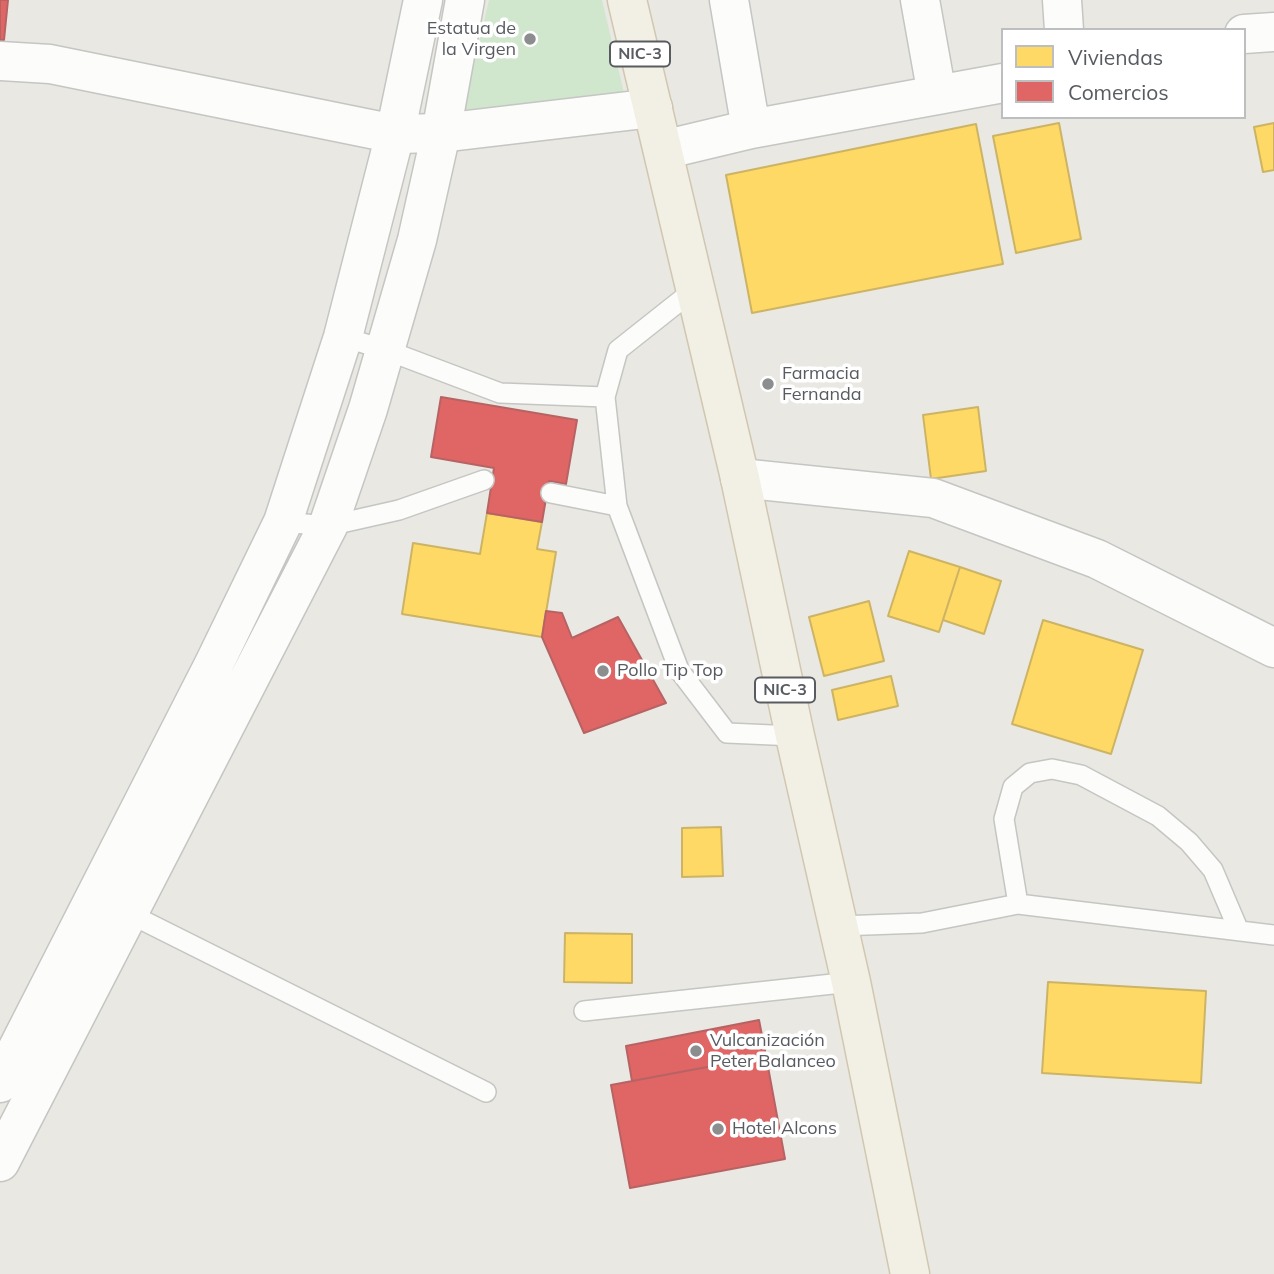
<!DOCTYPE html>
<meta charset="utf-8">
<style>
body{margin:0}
#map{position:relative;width:1274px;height:1274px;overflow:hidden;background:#e9e8e2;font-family:Mulish,sans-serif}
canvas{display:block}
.legend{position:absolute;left:1001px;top:28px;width:245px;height:91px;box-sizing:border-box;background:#fff;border:2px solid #bcbec0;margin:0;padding:9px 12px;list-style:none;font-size:21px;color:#585c61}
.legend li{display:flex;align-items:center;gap:14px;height:35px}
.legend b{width:35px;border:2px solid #bcbec0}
</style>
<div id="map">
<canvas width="1274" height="1274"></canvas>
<ul class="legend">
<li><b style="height:19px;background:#ffd966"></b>Viviendas</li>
<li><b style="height:19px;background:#e06666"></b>Comercios</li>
</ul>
</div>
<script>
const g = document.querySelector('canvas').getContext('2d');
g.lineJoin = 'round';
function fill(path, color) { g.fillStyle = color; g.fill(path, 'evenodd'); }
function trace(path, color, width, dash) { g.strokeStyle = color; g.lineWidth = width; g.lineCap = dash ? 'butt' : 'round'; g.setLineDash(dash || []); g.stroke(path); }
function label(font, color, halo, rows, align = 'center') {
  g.font = font + ' Mulish,sans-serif'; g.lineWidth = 7; g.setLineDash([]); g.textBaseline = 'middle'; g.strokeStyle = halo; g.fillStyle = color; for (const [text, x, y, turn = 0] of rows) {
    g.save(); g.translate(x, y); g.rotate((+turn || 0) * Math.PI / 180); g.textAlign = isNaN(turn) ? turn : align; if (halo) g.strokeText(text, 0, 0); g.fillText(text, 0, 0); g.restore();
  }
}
const green = new Path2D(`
 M489,0H602L624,93L463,110Z`);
const homes = new Path2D(`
 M1059,123L1081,239L1016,253L993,136Z
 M1274,123V170L1263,172L1254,127Z
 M976,124L1003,264L752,313L726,175Z
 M978,407L986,471L931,479L923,415Z
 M487,513L542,522L537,549L556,552L542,637L402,614L413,543L480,554Z
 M909,551L960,567L939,632L888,616Z
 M960,567L1001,581L984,634L943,620Z
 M869,601L884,661L824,676L809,617Z
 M1043,620L1143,650L1111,754L1012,724Z
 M891,676L898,706L838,720L832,690Z
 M721,827L723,876L682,877V828Z
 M565,933L632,934V983L564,982Z
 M1048,982L1206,991L1201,1083L1042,1073Z`);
const shops = new Path2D(`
 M0,0H8L4,40H0Z
 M441,397L577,420L566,484L549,481L542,522L487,513L494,468L431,457Z
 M546,611L562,613L572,638L618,617L666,703L584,733L542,637Z
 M759,1020L766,1056L632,1081L626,1046Z
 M766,1056L785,1159L630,1188L611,1085Z`);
const lane = new Path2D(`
 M343,337L386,350L500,393L605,397
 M551,493L617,506L679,670L727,733L795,736
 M617,506L605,397L618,350L695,289
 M283,522L328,526L399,510L484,480
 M1018,904L1004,819L1013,787L1030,773L1052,769L1081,775L1158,816L1189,842L1213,870L1239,931
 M124,911L486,1092
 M839,926L922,923L1018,904L1274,935
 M584,1011L851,982`);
const street = new Path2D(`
 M729,0L751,129
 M920,0L937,95
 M1062,0L1064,30
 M1244,34L1274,32
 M0,61L50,64L395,134L441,133L653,108
 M663,150L751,129L1003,83
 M740,478L933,498L1097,559L1274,648`);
const secondary = new Path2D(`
 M0,1083L214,664L283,522L343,337L395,134L423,0
 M0,1162L328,526L368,409L417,240L441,133L465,0`);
const primary = new Path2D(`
 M627,0L740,478L795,736L851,982L910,1274`);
const markers = [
 [530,39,7,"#8b8d8e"],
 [768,384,7,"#8b8d8e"],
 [603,671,7,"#8b8d8e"],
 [696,1051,7,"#8b8d8e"],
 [718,1129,7,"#8b8d8e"]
];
const shields = [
 [640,54,60],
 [785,690,60]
];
const shieldNames = [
 ["NIC-3",640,54],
 ["NIC-3",785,690]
];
const poiNames = [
 ["Estatua de",516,29,"right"],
 ["la Virgen",516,50,"right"],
 ["Farmacia",782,374],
 ["Fernanda",782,395],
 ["Pollo Tip Top",617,671],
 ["Vulcanización",710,1041],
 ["Peter Balanceo",710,1062],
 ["Hotel Alcons",732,1129]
];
fill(green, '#d0e6cd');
fill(homes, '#ffd966');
trace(homes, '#cdb464', 2);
fill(shops, '#e06666');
trace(shops, '#b76364', 2);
trace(lane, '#c5c5c3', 22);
trace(street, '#c5c5c3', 41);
trace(secondary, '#c5c6c4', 41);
trace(primary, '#d1c7b0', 41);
trace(lane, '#fcfcfb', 19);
trace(street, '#fcfcfb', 38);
trace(secondary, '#fcfcfb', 38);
trace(primary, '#f2f0e5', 38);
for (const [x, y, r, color] of markers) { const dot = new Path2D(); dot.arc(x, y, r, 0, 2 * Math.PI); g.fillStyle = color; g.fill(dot); trace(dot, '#fff', 2.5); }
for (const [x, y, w] of shields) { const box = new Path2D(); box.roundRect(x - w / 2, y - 12.5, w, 25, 5); g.fillStyle = '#fff'; g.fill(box); trace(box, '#585c61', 2); }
label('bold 16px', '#585c61', null, shieldNames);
label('18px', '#585c61', '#fff', poiNames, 'left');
</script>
